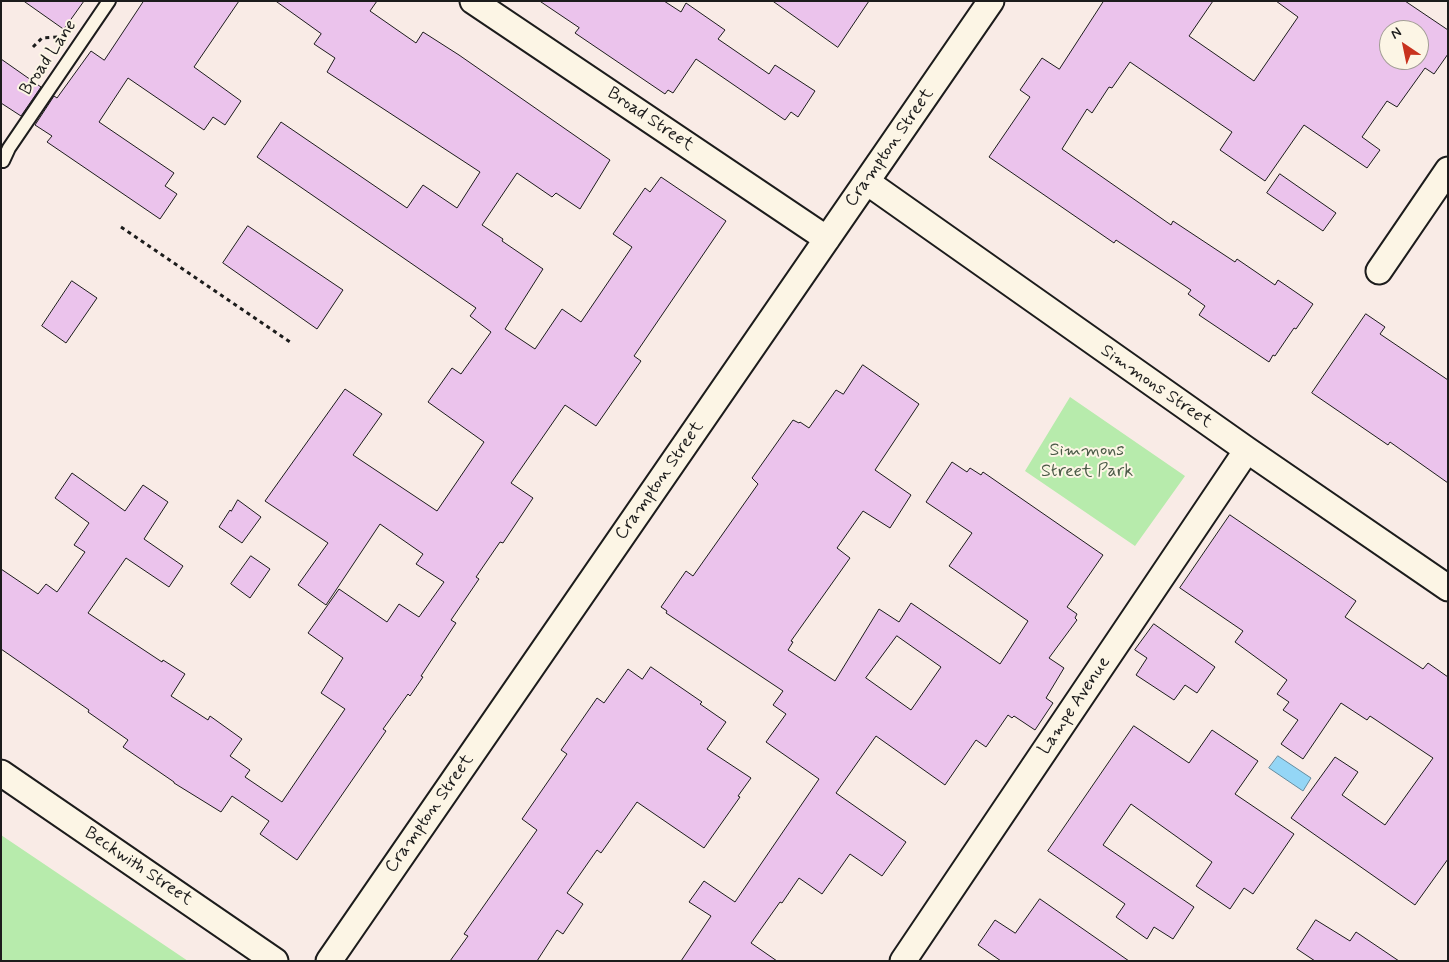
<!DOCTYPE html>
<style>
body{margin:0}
#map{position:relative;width:1449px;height:962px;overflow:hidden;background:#f9ebe6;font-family:Mynerve,sans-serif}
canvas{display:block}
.frame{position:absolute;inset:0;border:2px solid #1c1c1c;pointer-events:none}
.north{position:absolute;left:1379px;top:20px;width:50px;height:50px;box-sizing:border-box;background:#fcf5e5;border:1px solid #a29e95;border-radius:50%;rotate:326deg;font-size:14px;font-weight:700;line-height:20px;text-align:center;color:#1c1c1c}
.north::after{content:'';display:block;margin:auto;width:18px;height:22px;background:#c8321e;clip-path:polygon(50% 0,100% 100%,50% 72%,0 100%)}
</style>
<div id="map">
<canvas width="1449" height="962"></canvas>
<div class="frame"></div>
<div class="north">N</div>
</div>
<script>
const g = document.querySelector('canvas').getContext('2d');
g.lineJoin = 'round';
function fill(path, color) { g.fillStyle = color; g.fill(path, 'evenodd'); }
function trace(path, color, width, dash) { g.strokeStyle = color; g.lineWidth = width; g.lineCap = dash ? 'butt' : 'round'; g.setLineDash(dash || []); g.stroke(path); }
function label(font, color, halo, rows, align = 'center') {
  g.font = font + ' Mynerve,sans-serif'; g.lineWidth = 4; g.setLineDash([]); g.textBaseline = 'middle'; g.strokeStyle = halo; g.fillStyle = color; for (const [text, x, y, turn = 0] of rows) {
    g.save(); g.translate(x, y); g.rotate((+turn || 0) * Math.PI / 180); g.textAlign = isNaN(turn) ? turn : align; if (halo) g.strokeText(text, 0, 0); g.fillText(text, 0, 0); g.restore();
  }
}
const green = new Path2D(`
 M1070,397L1185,476L1135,546L1025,471Z
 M1,835L188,961H1Z`);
const water = new Path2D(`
 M1278,756L1311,778L1303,791L1269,768Z`);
const building = new Path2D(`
 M24,1H84L64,29Z
 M144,1H239L194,67L241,101L225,125L213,117L204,130L128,78L99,122L174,173L165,186L177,194L160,219L47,142L52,136L35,125L54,96L57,98L91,51L104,60Z
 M276,1H377L370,11L416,43L423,32L459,55L610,160L580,209L556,193L552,197L517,173L482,225L503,239L502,241L543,269L505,329L535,349L562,309L581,322L632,247L613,234L645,188L650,192L661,177L726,221L634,356L641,361L596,426L565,405L511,483L533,498L503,543L500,542L476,577L479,579L451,620L456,623L421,676L423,677L410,696L408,694L383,729L386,731L297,860L260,834L269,821L232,796L221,812L174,783V782L123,747L128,740L88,712L89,710L1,649V569L38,594L46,584L57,592L85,552L74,545L89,523L55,498L72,473L125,511L143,485L168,502L144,539L183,566L169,587L126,558L88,613L162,662L163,660L185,674L171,696L208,720L210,716L242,739L230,756L250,770L245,777L282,802L345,709L321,693L343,658L308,633L339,589L387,622L399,604L419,617L444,582L416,564L423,554L380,524L326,605L298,585L328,543L265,501L345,389L382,414L353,455L437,511L484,442L428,402L452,368L461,374L491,332L470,316L476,308L257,157L281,122L407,208L423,185L457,208L480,172L327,72L335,58L314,44L321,34Z
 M540,1H664L681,12L686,3L725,30L718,39L769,74L775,65L815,91L798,117L791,112L785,120L696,59L673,93L668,90L665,94L575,33L579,28Z
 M773,1H869L838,47Z
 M1104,1H1213L1189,36L1254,81L1298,17L1276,1H1405L1448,30V54L1434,74L1425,68L1397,107L1387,101L1362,137L1380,150L1367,168L1304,125L1265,181L1220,150L1232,132L1130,62L1112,88L1109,87L1092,113L1087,109L1062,149L1171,225L1173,221L1235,262L1237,259L1275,285L1278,280L1313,304L1296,329L1294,328L1275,356L1273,355L1269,362L1199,315L1205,306L1188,294L1191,290L1116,240L1114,243L989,157L1030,97L1020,90L1042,58L1059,69ZM1389,30H1419V60H1389Z
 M1,59L41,87L21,116L1,103Z
 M1280,174L1336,213L1323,231L1267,193Z
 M248,226L343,290L317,329L223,263Z
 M72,281L97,298L66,343L42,326Z
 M1366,314L1385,327L1380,334L1448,380V483L1390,442L1388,445L1312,393Z
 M863,365L919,404L875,470L911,495L890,528L863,511L837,548L850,558L791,641L793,642L788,650L835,681L879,609L899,622L911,603L1000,664L1028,621L949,566L972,533L926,502L952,462L967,472L970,468L981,475L983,472L1103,555L1067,607L1077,614L1075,618L1077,620L1049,658L1064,668L1046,698L1053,703L1035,730L1014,716L1012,718L1008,715L986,747L976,740L945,785L876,736L836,793L906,842L882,876L850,854L822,894L799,878L782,903L780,902L751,943L777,961H681L711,916L689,902L704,881L735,902L819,779L766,742L786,714L773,705L783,691L666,613L667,611L661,607L686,571L693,576L758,484L752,478L793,420L799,423L800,422L809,428L836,390L843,394ZM897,636L941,667L911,710L866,678Z
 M238,500L261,517L242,543L219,527L230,510L231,511Z
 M1230,515L1356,601L1345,617L1423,669L1428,663L1448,677V859L1415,905L1291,818L1335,757L1358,772L1342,795L1385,825L1433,758L1370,716L1367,720L1341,703L1303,759L1281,744L1298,720L1283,710L1289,702L1277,694L1287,680L1235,642L1243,631L1180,588Z
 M251,556L270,569L250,598L231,584Z
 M1154,624L1215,667L1197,693L1185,685L1174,700L1136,675L1147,658L1135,650Z
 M651,667L702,702L700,704L726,722L707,749L751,778L738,796L740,797L704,848L637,802L601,853L597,850L567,893L583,904L563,934L557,930L537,961H450L468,936L464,934L537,830L522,819L567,754L561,750L597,698L604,703L628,669L642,679Z
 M1134,726L1189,763L1212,730L1258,761L1235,794L1294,834L1253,894L1244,888L1230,909L1196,886L1212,862L1131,804L1103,845L1194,907L1173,939L1154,927L1147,939L1116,917L1125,904L1048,851Z
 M1040,899L1129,961H1001L978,945L995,920L1015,933Z
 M1316,920L1350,941L1356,932L1399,961H1315L1297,949Z`);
const path = new Path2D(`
 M33,47L42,38L59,37
 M121,227L290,342`);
const lane = new Path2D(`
 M3,161L9,148L109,1`);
const street = new Path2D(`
 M473,1L827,239
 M867,182L1247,450L1448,588
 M1379,271L1448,170
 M1,773L275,961
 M329,961L991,1
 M903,961L1247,450`);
const streetNames = [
 ["Broad Lane",49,58,-56],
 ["Broad Street",650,120,34],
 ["Crampton Street",890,148,-55],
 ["Simmons Street",1156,387,35],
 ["Crampton Street",660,481,-55],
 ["Lampe Avenue",1075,706,-56],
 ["Crampton Street",430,814,-55],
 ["Beckwith Street",138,867,34]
];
const parkNames = [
 ["Simmons",1087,451],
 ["Street Park",1087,472]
];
fill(green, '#b7ebac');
fill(water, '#94d6f6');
trace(water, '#648c9f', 1);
fill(building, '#ebc3ec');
trace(building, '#1c1c1c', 1);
trace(lane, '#1c1c1c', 16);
trace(street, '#1c1c1c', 29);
trace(path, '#1c1c1c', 3, [4, 4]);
trace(lane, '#fcf5e5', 12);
trace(street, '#fcf5e5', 25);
label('18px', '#1c1c1c', '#fcf5e5', streetNames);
label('18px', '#4a5a47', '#fcf5e5', parkNames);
</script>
